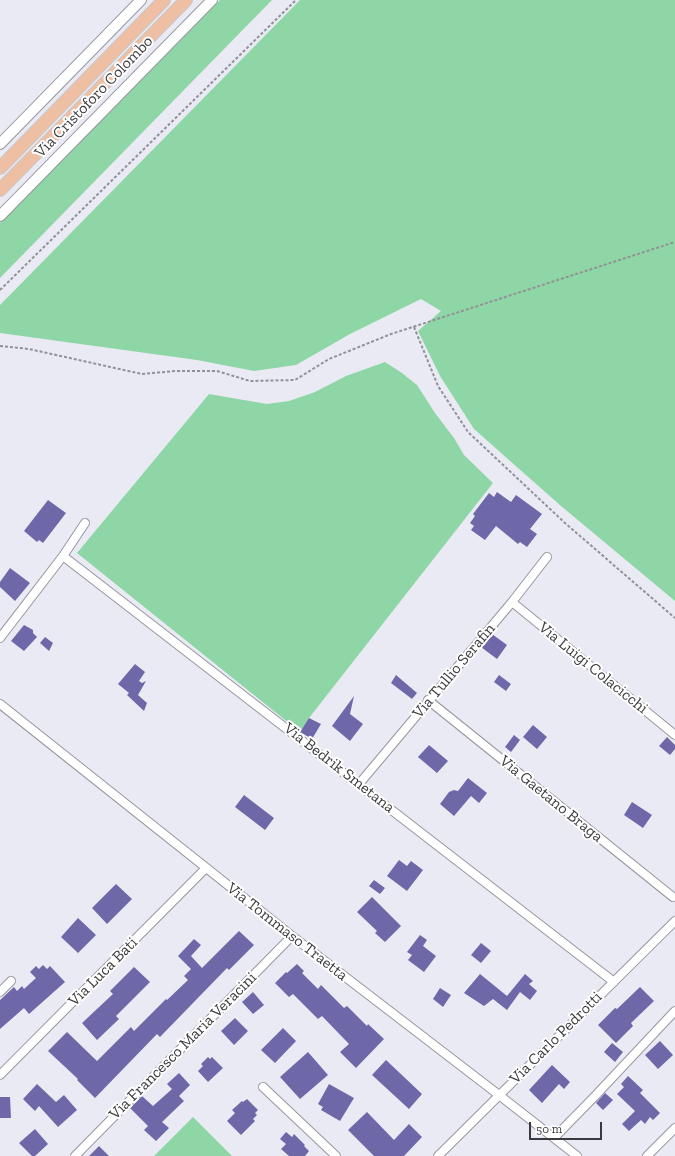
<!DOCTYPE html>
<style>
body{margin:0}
#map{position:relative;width:675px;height:1156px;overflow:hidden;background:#eaeaf4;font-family:"Zilla Slab",serif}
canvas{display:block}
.scale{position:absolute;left:529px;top:1122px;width:73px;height:18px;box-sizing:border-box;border:2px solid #3a3a3e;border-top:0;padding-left:5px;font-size:12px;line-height:14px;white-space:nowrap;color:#3a3a3e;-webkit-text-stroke:3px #fff;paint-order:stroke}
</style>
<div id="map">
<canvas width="675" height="1156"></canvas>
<div class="scale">50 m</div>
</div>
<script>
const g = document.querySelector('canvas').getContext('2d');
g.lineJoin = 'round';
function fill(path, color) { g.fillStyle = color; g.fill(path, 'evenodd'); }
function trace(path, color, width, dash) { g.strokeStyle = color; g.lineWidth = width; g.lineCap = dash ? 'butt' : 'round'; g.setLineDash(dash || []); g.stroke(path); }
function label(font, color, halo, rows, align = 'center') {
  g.font = font + ' "Zilla Slab",serif'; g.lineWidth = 4; g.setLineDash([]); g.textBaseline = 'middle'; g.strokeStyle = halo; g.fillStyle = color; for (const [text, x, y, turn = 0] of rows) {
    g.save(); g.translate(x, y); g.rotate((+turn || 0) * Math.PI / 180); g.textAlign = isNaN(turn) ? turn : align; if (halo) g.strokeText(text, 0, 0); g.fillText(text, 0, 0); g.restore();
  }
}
const green = new Path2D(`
 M220,0H272L0,278V223Z
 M300,0H675V601L561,506L474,429L440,376L418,331L441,311L421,299L350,334L296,365L254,371L197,360L0,333V305Z
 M385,362L402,373L417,385L435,413L454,438L464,455L493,483L309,718L300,732L77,553L209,394L267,404L289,401L315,392L346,376Z
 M193,1117L232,1156H154Z`);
const building = new Path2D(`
 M497,492L511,502L516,495L542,514L530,529L537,534L527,547L520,542L518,544L496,526L485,540L471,530L474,526L470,523L475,516L473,514L489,493L494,497Z
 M48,500L66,513L43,543L39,540L37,542L24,531Z
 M10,568L30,583L15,601L0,587V582Z
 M24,625L33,630V633L37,637L24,651L11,641Z
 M492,634L507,645L497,659L481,647Z
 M45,637L53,643L49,651L40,643Z
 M135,664L145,672L139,681L142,683L146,681L138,695L147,703L144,711L127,695L129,693L118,684Z
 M396,675L417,693L412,699L391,683Z
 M499,675L511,684L506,691L494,682Z
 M354,696L350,714L363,724L350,741L332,726Z
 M309,718L321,724L312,739L300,732Z
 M533,725L547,737L537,749L523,737Z
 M514,735L520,740L511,752L505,747Z
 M667,737L675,745V749L670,755L659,746Z
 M429,745L448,761L437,773L418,757Z
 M468,778L487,793L479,803L471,796L454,816L440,804L449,792L454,790L458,791Z
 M244,795L274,818L265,830L235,807Z
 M632,802L652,815L643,828L624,815Z
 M399,860L407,866L411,861L423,870L407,891L387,876Z
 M374,880L385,888L380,894L369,886Z
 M116,884L132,899L107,924L92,908Z
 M372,897L401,926L385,942L375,933L377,931L357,912Z
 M78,918L96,935L78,953L61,937Z
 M239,931L254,945L229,970L227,968L160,1037L157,1034L95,1098L77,1080L78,1079L48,1051L67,1032L97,1061L131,1027L134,1031L166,999L167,1000L188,980L184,976L191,969L178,956L194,939L201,945L191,956L202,968Z
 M420,935L427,940L423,946L436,956L424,972L408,960L412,955L407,952Z
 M481,943L491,951L481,963L471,955Z
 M297,964L304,971L302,973L318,989L321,985L344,1008L347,1006L367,1026L368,1024L384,1039L356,1068L340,1052L349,1044L322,1016L318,1019L293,994L289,997L275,983L286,972L287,973Z
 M43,965L47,969L50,966L65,982L29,1014L24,1008L0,1029V1000L14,987L17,991L22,986L24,989L36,978L30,972L36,966L39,969Z
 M134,967L150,982L116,1016L119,1019L97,1040L82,1023L113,994L110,991Z
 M480,974L507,996L525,974L533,981L529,984L537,991L530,1000L520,992L507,1010L493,999L484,1006L464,993Z
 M640,987L654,1001L631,1023L633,1026L616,1043L598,1025L615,1008L617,1009Z
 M440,988L451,995L443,1007L433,999Z
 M253,992L264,1005L253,1014L242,1002Z
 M235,1018L248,1031L234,1045L221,1031Z
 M283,1028L296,1041L275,1063L261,1050Z
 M660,1041L673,1055L658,1069L645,1055Z
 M612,1043L623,1052L615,1062L604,1052Z
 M308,1052L328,1075L300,1099L280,1077Z
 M208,1057L210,1059L212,1057L223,1068L208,1082L198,1071L203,1066L201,1064Z
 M386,1060L422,1094L409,1109L372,1075Z
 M552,1065L570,1082L564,1089L559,1084L542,1103L529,1090Z
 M179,1073L190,1085L179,1096L184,1101L162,1122L169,1128L156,1141L144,1130L148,1126L130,1108L142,1096L153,1106L172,1089L167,1084Z
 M628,1076L643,1090L640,1093L660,1113L653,1120L650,1117L645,1124L641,1120L629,1131L622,1124L635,1111L617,1094L624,1087L621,1084Z
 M37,1084L56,1102L64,1095L77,1110L58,1127L39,1106L35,1111L23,1099Z
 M329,1084L354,1098L340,1121L321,1110L323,1107L318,1104Z
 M605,1093L613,1100L603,1110L596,1103Z
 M0,1097H10L11,1118H0Z
 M247,1099L258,1110L255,1113L257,1115L253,1119L255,1121L241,1135L227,1121L235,1113L232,1110L242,1101L243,1102Z
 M367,1112L394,1140L409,1124L422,1137L404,1156H374L348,1130Z
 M35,1129L48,1144L35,1156H32L19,1143Z
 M286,1132L292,1137L294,1134L305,1145L304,1146L309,1151L305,1156H289L281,1149L286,1144L280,1139Z
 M99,1146L109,1156H89Z`);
const path = new Path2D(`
 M0,290L296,0
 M414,327L438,386L468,432L565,523L675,618
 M0,346L29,349L142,374L175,371H217L250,381L295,380L329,359L391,334L675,242`);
const minor = new Path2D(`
 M63,556L614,982
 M512,602L675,735
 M0,638L63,556L85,523
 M428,700L673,897
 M0,704L292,936L499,1095L577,1156
 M359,784L512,602L547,557
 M0,992L11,981
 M0,1075L206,868
 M263,1087L336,1156
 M554,1138L595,1096L675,1011
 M75,1156L292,936
 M438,1156L675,921
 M647,1156L675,1128`);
const tertiary = new Path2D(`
 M0,144L141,0
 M0,216L212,0`);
const primary = new Path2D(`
 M0,168L164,0
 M0,190L186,0`);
const streetNames = [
 ["Via Cristoforo Colombo",94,97,-46],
 ["Via Luigi Colacicchi",593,668,39],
 ["Via Tullio Serafin",454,671,-50],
 ["Via Bedrik Smetana",339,768,38],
 ["Via Gaetano Braga",551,799,39],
 ["Via Tommaso Traetta",287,932,38],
 ["Via Luca Bati",103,972,-45],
 ["Via Carlo Pedrotti",556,1038,-45],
 ["Via Francesco Maria Veracini",183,1046,-45]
];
fill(green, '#8fd6a6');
fill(building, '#6e68a8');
trace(minor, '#96969f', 10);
trace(tertiary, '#96969f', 12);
trace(primary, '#c8c8c9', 14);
trace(path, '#919198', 2, [3, 2]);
trace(minor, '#fff', 8);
trace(tertiary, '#fff', 10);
trace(primary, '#efbfa4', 12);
label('16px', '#3a3a3e', '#fff', streetNames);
</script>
